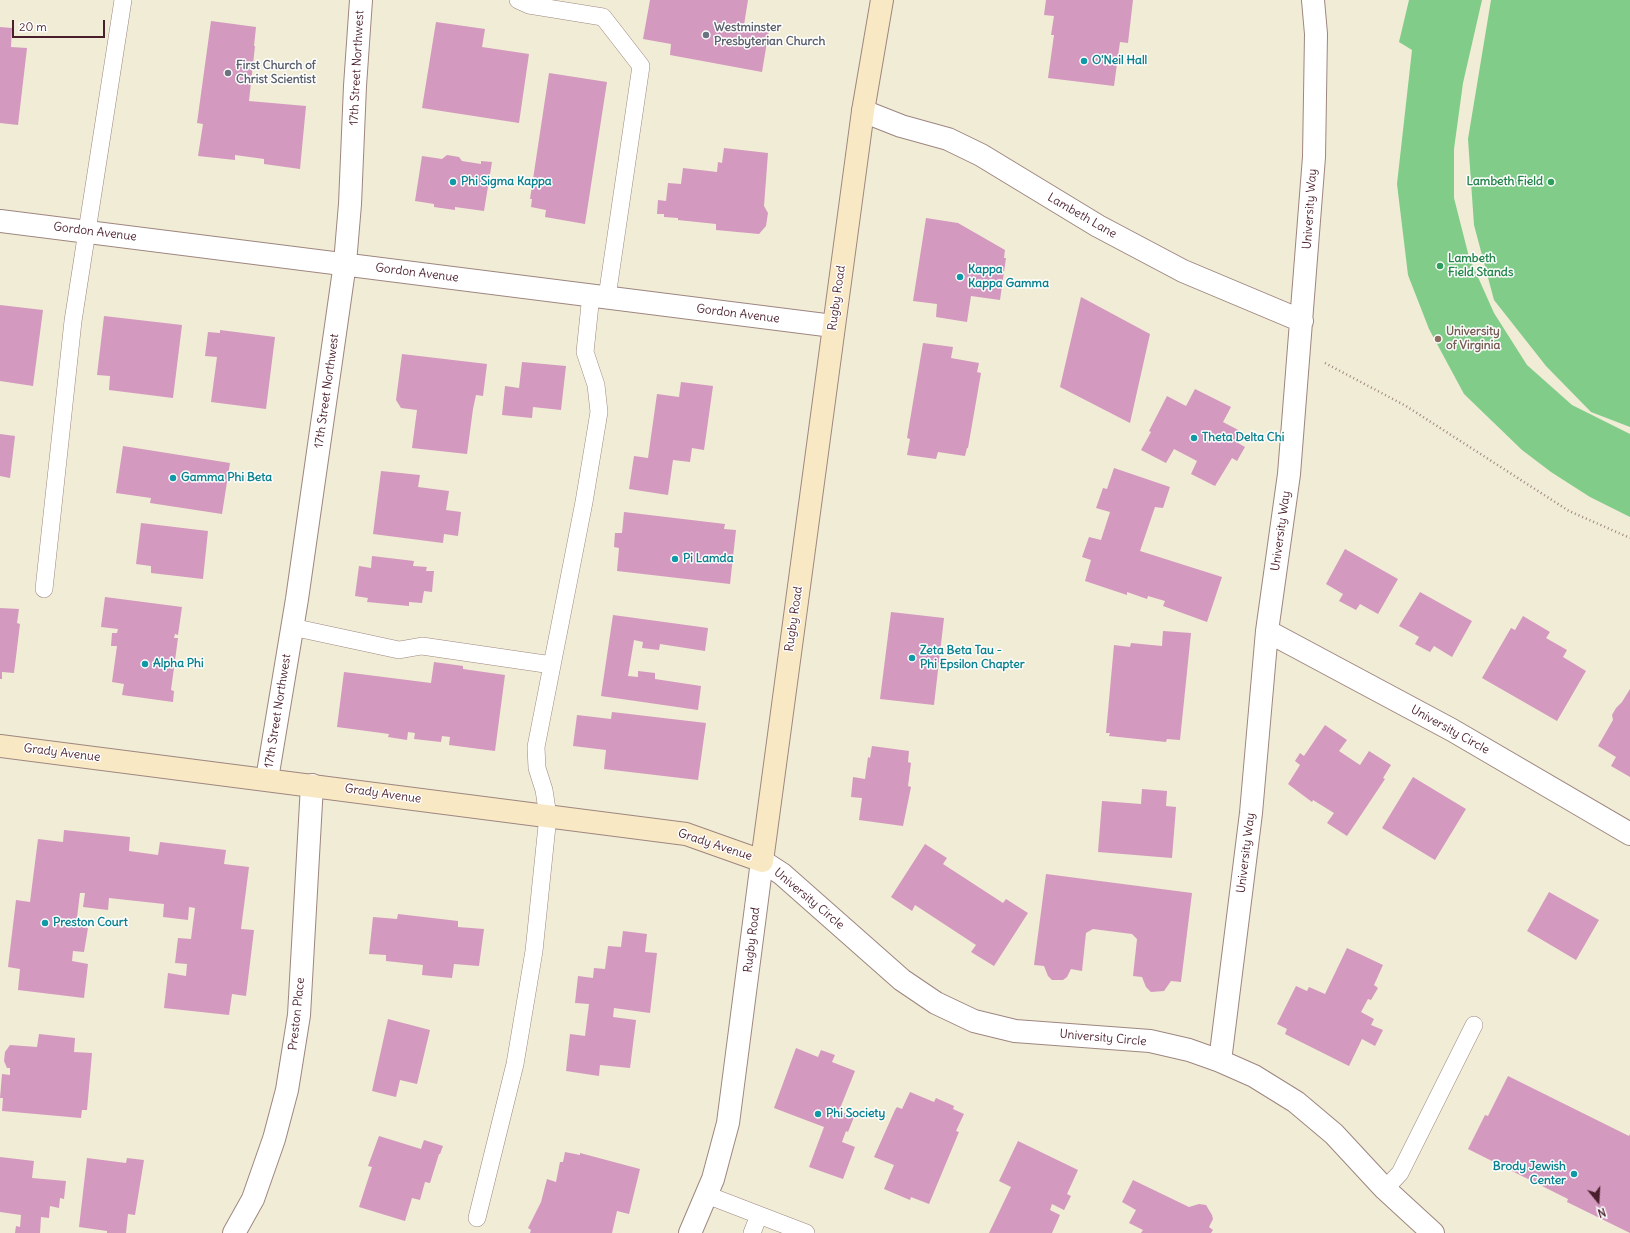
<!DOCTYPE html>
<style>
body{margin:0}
#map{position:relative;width:1630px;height:1233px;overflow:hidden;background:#f1ecd5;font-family:Delius,sans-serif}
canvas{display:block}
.north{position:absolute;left:1578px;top:1181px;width:40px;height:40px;-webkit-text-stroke:3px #fff;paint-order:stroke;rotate:162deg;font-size:11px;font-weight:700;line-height:16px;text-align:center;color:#4a1f2b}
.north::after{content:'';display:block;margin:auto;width:14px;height:18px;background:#4a1f2b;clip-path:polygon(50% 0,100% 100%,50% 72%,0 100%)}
.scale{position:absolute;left:12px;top:20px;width:93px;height:18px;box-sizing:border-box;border:2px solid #4a1f2b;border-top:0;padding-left:5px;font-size:12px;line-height:14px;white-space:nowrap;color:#4a1f2b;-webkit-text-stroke:3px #fff;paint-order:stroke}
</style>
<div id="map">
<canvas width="1630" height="1233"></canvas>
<div class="north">N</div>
<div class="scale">20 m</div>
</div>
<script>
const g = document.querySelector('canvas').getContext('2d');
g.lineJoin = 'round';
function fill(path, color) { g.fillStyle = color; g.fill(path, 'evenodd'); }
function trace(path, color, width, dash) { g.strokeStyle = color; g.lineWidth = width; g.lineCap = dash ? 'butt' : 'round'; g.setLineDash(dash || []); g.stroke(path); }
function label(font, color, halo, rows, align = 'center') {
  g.font = font + ' Delius,sans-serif'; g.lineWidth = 3; g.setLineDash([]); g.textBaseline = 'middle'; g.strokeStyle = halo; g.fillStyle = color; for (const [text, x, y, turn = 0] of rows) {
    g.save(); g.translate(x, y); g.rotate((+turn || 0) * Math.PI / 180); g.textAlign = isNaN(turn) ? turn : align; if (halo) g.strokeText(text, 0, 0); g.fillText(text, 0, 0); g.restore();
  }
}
const green = new Path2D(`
 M1409,0H1482L1463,83L1454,149V198L1469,257L1494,313L1527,365L1572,405L1630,434V517L1590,497L1551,472L1522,450L1464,394L1429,329L1408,275L1397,184L1412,50L1399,42Z
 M1491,0H1630V427L1591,412L1546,366L1494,300L1474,225L1468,139Z`);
const building = new Path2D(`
 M650,0H748L744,25L769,30L762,72L670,55L671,44L643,39Z
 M1046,0H1133L1128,43L1120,42L1114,86L1048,78L1054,35H1051L1054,16L1044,15Z
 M211,21L256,27L254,46H255L249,101L306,106L300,169L264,164V159L235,155V160L198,156L203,124L197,123Z
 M436,22L485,29L482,47L529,54L519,123L422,108Z
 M0,27L12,28L11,47L27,48L18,125L0,123Z
 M549,73L607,82L585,224L545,217L546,210L531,207L532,199H530Z
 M724,148L768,153L764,206L768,213L766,226L759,234L716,230V224L678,220V218L664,217V214H657L658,200L666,201L668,183L681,184L683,168L717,172L718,162L722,163Z
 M447,155L459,157L462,161L481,164V161L492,162L484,211L455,207V210L434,207V204L415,201L422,156L442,159Z
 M926,218L958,223L1005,250L1004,258H1006L1000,300L971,296L967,322L936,317L937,304L913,301Z
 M1081,297L1150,334L1130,423L1060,387Z
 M0,305L43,310L33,386L0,381Z
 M104,316L182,325L173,398L109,390L110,376L97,375Z
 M220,330L275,337L266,409L211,402L217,357L205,356L208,332L220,333Z
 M923,343L953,347L951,358L979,363L977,372L981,373L968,448H967L965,456L938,452L936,459L907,455L910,439L907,438Z
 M402,354L487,364L483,396L476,395L473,409L467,454L412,448L417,410L401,408L396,400Z
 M522,362L566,366L561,410L533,407L532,418L502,415L505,386L519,388Z
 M681,382L713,386L704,450L692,448L690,462L673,460L668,495L629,489L634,456L648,458L657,394L679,397Z
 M1195,389L1231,407L1223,422L1244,433L1238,443L1245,447L1237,461L1232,458L1215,486L1191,474L1197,461L1174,449L1166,463L1141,450L1151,432L1149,431L1167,396L1186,406Z
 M0,434L15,436L10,478L0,476Z
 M123,446L230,463L222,514L150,503L151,498L116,493Z
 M1114,468L1170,487L1163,508L1155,507L1140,551L1222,577L1207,622L1163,606L1165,601L1148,596L1147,599L1127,592V595L1085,581L1091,560L1082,557L1089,537L1101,540L1110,512L1096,508L1103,488L1107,489Z
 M381,471L420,475L418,487L449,491L446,510L461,512L458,536L444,534L443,543L373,534Z
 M624,512L725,524L724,529L736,530L730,584L617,571L619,548L614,547L615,533H622Z
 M141,523L208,531L203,579L151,573V566L136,564Z
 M1345,549L1398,579L1378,614L1360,604L1356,610L1339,601L1343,594L1326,584Z
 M372,556L414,561L413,566L427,567L426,571H434L432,592L424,591L422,603L409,602V606L367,602L368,598L355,596L359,566L371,568Z
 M1420,592L1472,621L1452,657L1434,646L1430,652L1415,644L1419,637L1399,626Z
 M105,597L182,607L178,635L175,634L174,638H178L171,690L174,691L173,702L122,695L124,684L112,682L117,646H111L112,633H117L118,629L101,627Z
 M0,608L19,609L17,623L20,624L14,673L2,672V679H0Z
 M891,612L944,618L934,705L880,699Z
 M613,615L708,628L705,651L660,644L659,650L642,648L643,642L634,640L628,676L638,677V671L655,673V679L701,686L698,710L601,696Z
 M1523,616L1550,632L1546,638L1567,650L1563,657L1586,671L1557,721L1482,678L1511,628L1515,630Z
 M1163,631L1191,633L1180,740L1167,739L1166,742L1109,736L1110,733H1106L1114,645L1130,647L1131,643L1162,646Z
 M434,662L463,666V669L505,675L495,751L449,745L450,737L442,736L441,742L414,739L415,733L408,732L407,740L388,737L389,734L337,727L344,672L431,683Z
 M1630,689V777L1611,766L1616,757L1598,746L1613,720L1612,715L1616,708L1622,702Z
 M612,712L706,723L698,780L604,769L606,750L573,746L577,715L611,719Z
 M1325,725L1347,740L1339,751L1360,765L1369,751L1391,765L1383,778L1385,779L1347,836L1327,823L1334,813L1313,800L1312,802L1288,784L1300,765L1295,761L1300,753L1304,756Z
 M872,746L909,751L908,762L911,763L908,786L911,787L903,826L859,820L862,798L851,797L853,777L865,779L868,757L870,758Z
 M1413,777L1466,809L1435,860L1382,828Z
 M1142,789L1167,791L1166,806L1176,807L1172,858L1098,852L1102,801L1141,804Z
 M64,830L130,837L129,851L158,855L160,842L226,850L224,864L249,867L241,929L254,930L246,996L232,994L229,1015L164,1008L168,973L186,976L187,964L175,963L178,938L191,939L195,908L189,907L188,920L163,917L164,904L109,898L108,910L83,907L85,893H80L76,926L88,928L84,952L73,951L72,961L88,964L84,998L18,990L20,969L8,967L16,900L30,902L38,839L63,842Z
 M925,844L947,858L943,864L1003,903L1006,899L1028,913L994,966L971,952L976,945L915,905L912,911L891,897Z
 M1046,874L1192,893L1181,982L1171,981L1164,991L1151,992L1146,987L1142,977L1133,976L1137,939L1132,934L1093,929L1086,933L1082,971L1071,969L1067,977L1063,980H1052L1048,976L1044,966L1034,965Z
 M1549,892L1599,920L1576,960L1527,931Z
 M398,914L458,921V927L484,929L479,966L454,964L452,978L422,975L423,965L386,961V955L369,954L373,917L397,919Z
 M623,931L647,934L645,952L657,953L650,1013L614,1008L613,1017L636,1020L630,1068L600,1065L599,1076L566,1071L570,1034L585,1036L589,1004L575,1003L578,976L593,978L594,968L605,969L608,946L621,947Z
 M1347,948L1383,965L1374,985L1378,988L1371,1000L1368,999L1361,1012L1374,1019L1371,1025L1383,1030L1375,1046L1362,1039L1349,1066L1285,1034L1287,1029L1277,1024L1296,986L1307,991L1309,987L1325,994Z
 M388,1019L430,1030L417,1084L400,1080L396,1097L372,1091Z
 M39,1034L75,1038L74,1052L92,1053L87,1110H82L81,1118L2,1111L3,1098H0L2,1074L10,1075V1068H7L4,1061L5,1052L10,1045L37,1047Z
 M796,1048L818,1057L821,1050L835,1055L832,1062L855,1071L839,1111L854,1117L848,1132L846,1131L842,1142L855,1147L843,1179L809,1167L824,1127L774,1108Z
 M1508,1076L1629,1136L1630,1134V1233L1567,1202L1568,1199L1468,1149L1485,1115L1488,1116Z
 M910,1092L934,1102L936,1098L954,1106L953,1109L964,1114L956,1131L959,1132L929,1204L911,1197L910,1200L884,1189L894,1165L874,1157L895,1110L897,1107L902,1109Z
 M379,1136L421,1149L424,1140L443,1146L440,1154H439L430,1183L425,1182L420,1200L412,1198L405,1221L359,1207L372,1167L368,1166Z
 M1018,1141L1078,1170L1067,1194L1071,1196L1064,1210L1052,1204L1050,1210L1060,1215L1052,1233H989L1011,1187L999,1181Z
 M565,1152L580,1155V1153L640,1169L629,1214L617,1211L612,1233H530L531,1230L528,1228L541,1202L547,1179L556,1182L560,1162H563Z
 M0,1157L34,1161L32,1178L66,1181L64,1199L60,1198L59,1208L50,1206L49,1218L41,1217L40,1233H15L16,1226L20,1227L21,1215L0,1212Z
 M87,1158L126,1163L127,1158L144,1160L135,1215L128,1214L126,1233H107V1231L79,1227Z
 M1133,1180L1189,1207L1199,1204L1206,1205L1212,1215L1213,1219L1209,1227L1213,1230L1211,1233H1141L1143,1230L1129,1223L1136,1210L1122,1202Z`);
const path = new Path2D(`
 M1325,363L1406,406L1569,511L1630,538`);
const service = new Path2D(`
 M518,0L529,5L603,17L641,66L607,297
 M44,589L73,321L123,0
 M292,627L399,650L422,646L552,665
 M1385,1189L1400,1173L1474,1025
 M707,1195L759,1215L752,1233
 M759,1215L806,1233
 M477,1218L515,1064L534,951L548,816L544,790L537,768L536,747L584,502L599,412L596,385L585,352L591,295`);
const minor = new Path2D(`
 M863,111L901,126L948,139L981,155L1098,226L1183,271L1302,321
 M0,221L833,326
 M1267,631L1452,730L1630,834
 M267,779L297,599L345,263L350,204L355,86L361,0
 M762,861L782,874L902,980L936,1003L974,1021L1015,1031L1150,1041L1189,1050L1220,1061L1254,1076L1296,1102L1334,1134L1385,1189L1433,1233
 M1220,1061L1251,813L1267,631L1289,474L1314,157L1316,34L1313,0
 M234,1233L253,1199L274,1139L287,1090L299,1015L312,785`);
const tertiary = new Path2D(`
 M690,1233L713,1179L728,1123L762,861`);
const secondary = new Path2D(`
 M0,746L686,834L762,861L863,111L882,0`);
const markers = [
 [706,35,4,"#6b7280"],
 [1084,61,4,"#0f9aa8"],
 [228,73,4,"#6b7280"],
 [453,182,4,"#0f9aa8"],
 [1551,182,4,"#2e9e5b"],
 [1440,266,4,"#2e9e5b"],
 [960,277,4,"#0f9aa8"],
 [1438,339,4,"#8d6e63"],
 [1194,438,4,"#0f9aa8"],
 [173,478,4,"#0f9aa8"],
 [675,559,4,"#0f9aa8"],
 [912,658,4,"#0f9aa8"],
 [145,664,4,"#0f9aa8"],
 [45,923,4,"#0f9aa8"],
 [818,1114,4,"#0f9aa8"],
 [1574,1174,4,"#0f9aa8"]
];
const worshipNames = [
 ["Westminster",714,28],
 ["Presbyterian Church",714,42],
 ["First Church of",236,66],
 ["Christ Scientist",236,80]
];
const cultureNames = [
 ["O'Neil Hall",1092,61],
 ["Phi Sigma Kappa",461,182],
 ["Kappa",968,270],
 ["Kappa Gamma",968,284],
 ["Theta Delta Chi",1202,438],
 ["Gamma Phi Beta",181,478],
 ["Pi Lamda",683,559],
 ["Zeta Beta Tau -",920,651],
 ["Phi Epsilon Chapter",920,665],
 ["Alpha Phi",153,664],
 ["Preston Court",53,923],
 ["Phi Society",826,1114],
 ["Brody Jewish",1566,1167,"right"],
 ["Center",1566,1181,"right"]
];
const streetNames = [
 ["17th Street Northwest",357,68,-87],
 ["University Way",1310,209,-86],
 ["Lambeth Lane",1082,216,30],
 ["Gordon Avenue",95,232,7],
 ["Gordon Avenue",417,273,7],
 ["Rugby Road",837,298,-82],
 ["Gordon Avenue",738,314,7],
 ["17th Street Northwest",327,391,-82],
 ["University Way",1281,531,-82],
 ["Rugby Road",794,619,-82],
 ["17th Street Northwest",278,711,-81],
 ["University Circle",1450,730,29],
 ["Grady Avenue",62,753,7],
 ["Grady Avenue",383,794,8],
 ["Grady Avenue",715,845,18],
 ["University Way",1246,853,-83],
 ["University Circle",809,899,40],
 ["Rugby Road",752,940,-83],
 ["Preston Place",297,1014,-84],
 ["University Circle",1103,1038,5]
];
const leisureNames = [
 ["Lambeth Field",1543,182],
 ["Lambeth",1448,259,"left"],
 ["Field Stands",1448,273,"left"]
];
const educationNames = [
 ["University",1446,332],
 ["of Virginia",1446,346]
];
fill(green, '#81cc89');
fill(building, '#d399bf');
trace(service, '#9e8680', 18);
trace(minor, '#9e8680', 24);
trace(tertiary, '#9e8680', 24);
trace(secondary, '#9e8680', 24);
trace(path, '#9e8680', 2.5, [1, 3]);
trace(service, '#fff', 17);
trace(minor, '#fff', 22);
trace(tertiary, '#fff', 22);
trace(secondary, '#f8e8c3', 22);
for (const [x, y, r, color] of markers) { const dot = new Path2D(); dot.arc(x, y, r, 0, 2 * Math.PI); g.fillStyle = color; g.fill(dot); trace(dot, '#fff', 1.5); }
label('bold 12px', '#5b616d', '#fff', worshipNames, 'left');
label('bold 12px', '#0d838f', '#fff', cultureNames, 'left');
label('12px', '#4a1f2b', '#fff', streetNames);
label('bold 12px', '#27864d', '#fff', leisureNames, 'right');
label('bold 12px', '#785e54', '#fff', educationNames, 'left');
</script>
